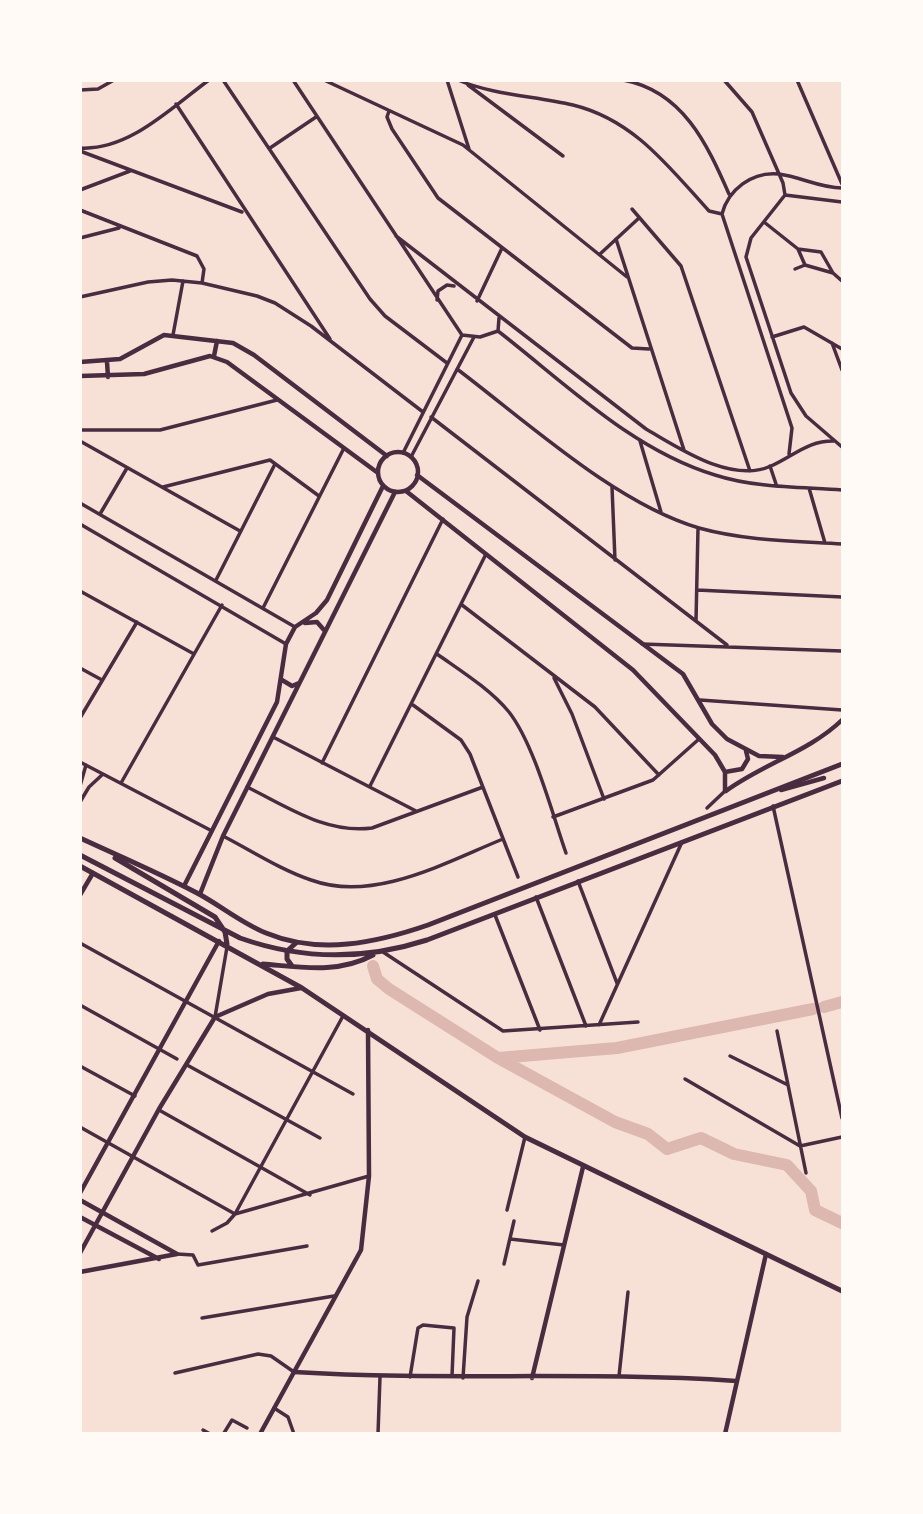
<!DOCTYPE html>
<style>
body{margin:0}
#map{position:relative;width:923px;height:1514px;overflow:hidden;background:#f7e1d7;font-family:Quicksand,sans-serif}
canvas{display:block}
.frame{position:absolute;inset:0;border:82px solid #fffaf5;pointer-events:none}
</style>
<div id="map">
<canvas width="923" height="1514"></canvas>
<div class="frame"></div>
</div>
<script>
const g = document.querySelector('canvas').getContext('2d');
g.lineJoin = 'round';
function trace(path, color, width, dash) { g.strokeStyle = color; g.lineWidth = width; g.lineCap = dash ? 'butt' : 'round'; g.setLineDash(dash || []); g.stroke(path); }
const river = new Path2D(`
 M373,966L377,979L389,989L498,1058L617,1048L813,1009
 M824,1007L842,1002
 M500,1059L615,1122L648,1134L667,1149L701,1138L734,1154L787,1165L811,1191L815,1210L842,1223`);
const minor = new Path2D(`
 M223,80L370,299L385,316L447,363
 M293,80L462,335
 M324,80L463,145L627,277
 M447,80L469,149
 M458,80C493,95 536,96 573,105C634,120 668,166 709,211L722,214
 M623,80C683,91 707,144 729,194
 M724,80L752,112L783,183L785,195
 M797,80L842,184
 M468,85L563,156
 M80,90L98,89L114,80
 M176,104L330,339
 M389,111L387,117L392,129L438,198L632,348L649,349
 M80,148C129,151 172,107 209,80
 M270,148L316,117
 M80,151L242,212
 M80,190L130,171
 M842,202L785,195L751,238L746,257L791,393L806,416L842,447
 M632,209L681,266L750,471
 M80,210L197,256L204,269L202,283
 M764,222L798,249L805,265L833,273
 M396,236L646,429C679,448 731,484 771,466C794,456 808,440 835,441
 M80,238L119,228
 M616,239L684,450
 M798,249L821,252L833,273L842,281
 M600,254L639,218
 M795,269L805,265
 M80,297L148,282L172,280L202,283L257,296L275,303L311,326L423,412
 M437,300L438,291L447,285L454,286
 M477,301L502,248
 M498,331C565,383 632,450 715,475C755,488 801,487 842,490
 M173,335L183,281
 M462,335L480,337L498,331L499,318
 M772,337L804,327L842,349
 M832,343L842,370
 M457,369C526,421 616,504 699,528C746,541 794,541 842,544
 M431,417L727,645
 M80,430H160L277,400
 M80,441L240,531
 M640,441L661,512
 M403,453L462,335
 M789,454L792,428L722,214C728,190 752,171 779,174C801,177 820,188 842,188
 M411,457L474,337
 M770,466L776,484
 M163,487L270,460L319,496
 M612,487L615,560
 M809,488L825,543
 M80,503L295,627
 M100,514L127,468
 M80,524L286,644
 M216,580L275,464
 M697,590L842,597
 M80,591L194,654
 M462,605L595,707L659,775
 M263,608L344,448
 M696,621L698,528
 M642,644L842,651
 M437,654C461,671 490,689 509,712C534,744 552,813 566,853
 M80,668L102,680
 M554,678L572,714L604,799
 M700,700L842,710
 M413,705L461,740L470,754L518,877
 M80,718L137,622
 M273,737L416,811
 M80,762L212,831
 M322,763L443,519
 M121,783L222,605
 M80,786L86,765
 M370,786L486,554
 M247,787C288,807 326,834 372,828L483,787
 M80,802L89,787L103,774
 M773,806L842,1118
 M707,808L725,791
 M553,817L653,780L699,739
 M223,836C252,851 281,870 311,880C374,903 446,862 503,839
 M578,881L617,983
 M536,897L586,1026
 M495,915L540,1030
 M80,943L353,1094
 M383,952L503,1031L638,1022
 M80,1005L177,1059
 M215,1017L227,947
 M599,1025L682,842
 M777,1031L806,1173
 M730,1056L788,1085
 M187,1065L320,1138
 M80,1066L135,1096
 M685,1079L800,1146
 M159,1110L310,1195
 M80,1127L235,1214L343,1016
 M800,1146L842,1137
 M507,1210L525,1137
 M212,1231L227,1223L235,1214L369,1176
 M510,1239L564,1245
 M177,1254L193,1255L198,1265L307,1246
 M504,1264L514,1221
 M202,1318L334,1296
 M175,1373L258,1354L271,1356L294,1372
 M619,1376L628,1292
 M410,1377L418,1328L423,1325L454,1328L452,1376
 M463,1378L467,1317L478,1281
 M274,1408L288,1417L294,1434
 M203,1430L210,1434
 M224,1433L232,1420L247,1428
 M378,1434L380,1377`);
const tertiary = new Path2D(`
 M214,356L217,341
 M80,362L120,359L164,335L233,343L254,355L387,456
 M107,362L108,377
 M80,376L144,374L210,356L227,362L378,473
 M378 472a20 20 0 1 1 40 0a20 20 0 1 1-40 0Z
 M417,475L683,674L712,724L727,739L759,756L783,757
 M406,491L633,670L715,755L725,772V791
 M305,623L317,622L324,630
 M282,680L292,686L299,683
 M725,772L742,769L748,759L746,751
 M726,791C763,764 810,751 842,720
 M184,886L277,702L286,644L295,627L316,613L327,600L383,486
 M200,894L223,836L395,492
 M80,895L93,873
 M80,1193L219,941
 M80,1200L177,1254
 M80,1217L159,1259
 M80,1253L159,1109L215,1017L268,994L301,988
 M80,1272L177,1254
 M294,1372C442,1381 589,1371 736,1381
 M532,1378L583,1167`);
const secondary = new Path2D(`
 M781,790L824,778
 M260,1434L361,1250L369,1176L368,1030
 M725,1434L766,1254`);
const primary = new Path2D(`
 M80,838C119,856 159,873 197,893C220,905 241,923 266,933C319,955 376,943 428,925L842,764
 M80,855L240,938C302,960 365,960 427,940L842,781
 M115,858L215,917L225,932L227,944
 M80,866L302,988L525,1137L842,1291
 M263,964C301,967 338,974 373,955
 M292,966L287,959V951L296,943`);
trace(river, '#dcb8b0', 12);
trace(minor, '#4a2c40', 3.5);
trace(tertiary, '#4a2c40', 4.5);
trace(secondary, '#4a2c40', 4.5);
trace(primary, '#4a2c40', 5);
</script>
